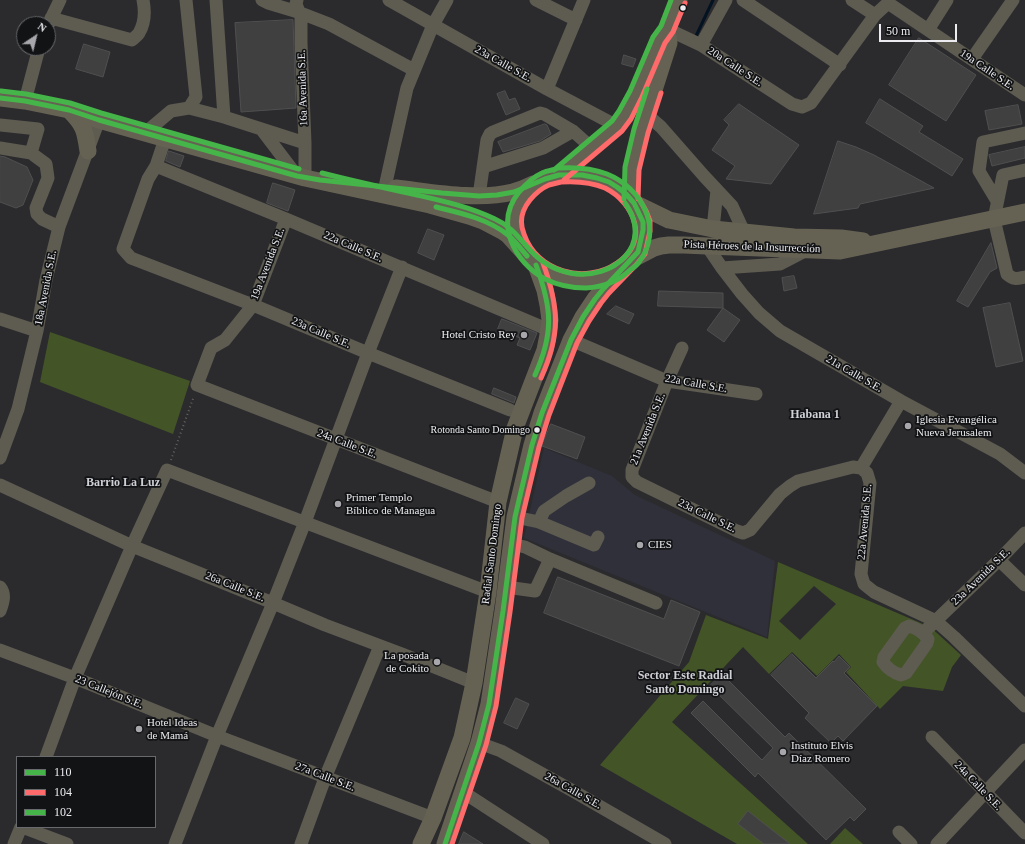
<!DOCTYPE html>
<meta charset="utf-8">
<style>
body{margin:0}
#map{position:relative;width:1025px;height:844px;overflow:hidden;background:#2b2b2e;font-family:"Times New Roman",serif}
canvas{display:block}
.legend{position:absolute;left:16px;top:756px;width:140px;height:72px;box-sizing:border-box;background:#121315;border:1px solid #696a6d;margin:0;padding:5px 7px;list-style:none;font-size:12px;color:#ececf0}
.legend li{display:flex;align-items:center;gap:8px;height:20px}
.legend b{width:20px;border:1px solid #696a6d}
.north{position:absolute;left:16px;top:16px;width:40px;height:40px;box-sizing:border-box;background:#121315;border:1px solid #696a6d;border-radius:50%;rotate:35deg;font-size:11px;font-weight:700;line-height:16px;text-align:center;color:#ececf0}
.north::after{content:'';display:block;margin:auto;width:14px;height:18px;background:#a8a8ac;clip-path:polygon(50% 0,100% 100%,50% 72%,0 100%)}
.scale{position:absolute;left:879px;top:24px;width:78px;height:18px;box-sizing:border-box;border:2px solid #ececf0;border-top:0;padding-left:5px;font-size:12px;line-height:14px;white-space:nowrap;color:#ececf0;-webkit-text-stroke:3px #121315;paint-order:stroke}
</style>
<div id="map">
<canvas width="1025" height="844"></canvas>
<ul class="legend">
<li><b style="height:5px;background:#45b549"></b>110</li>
<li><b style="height:5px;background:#ff6a6a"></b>104</li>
<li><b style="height:5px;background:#45b549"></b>102</li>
</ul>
<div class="north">N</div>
<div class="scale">50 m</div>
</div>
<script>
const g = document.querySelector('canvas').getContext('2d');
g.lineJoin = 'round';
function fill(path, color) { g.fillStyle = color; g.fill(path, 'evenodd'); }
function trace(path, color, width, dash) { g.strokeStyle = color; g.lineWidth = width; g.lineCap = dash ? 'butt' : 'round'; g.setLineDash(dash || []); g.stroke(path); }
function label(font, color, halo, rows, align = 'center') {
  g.font = font + ' "Times New Roman",serif'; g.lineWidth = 3.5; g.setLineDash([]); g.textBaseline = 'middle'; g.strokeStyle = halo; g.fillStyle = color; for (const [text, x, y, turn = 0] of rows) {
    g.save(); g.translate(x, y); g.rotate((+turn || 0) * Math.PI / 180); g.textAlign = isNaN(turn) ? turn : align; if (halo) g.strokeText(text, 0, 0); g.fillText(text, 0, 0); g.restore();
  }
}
const built = new Path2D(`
 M544,448L612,476L635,495L775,561L767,637L524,538Z`);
const green = new Path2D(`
 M50,332L190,381L173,434L40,382Z
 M778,562L930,627L938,634L961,655L952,667L943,691L903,686L880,709L846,672L851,667L839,654L817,676L792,652L769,674L743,647L672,722L808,844H737L600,765L689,662L706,615L768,639ZM814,586L836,604L800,640L779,621Z
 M845,828L863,844H830Z`);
const stream = new Path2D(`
 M696,36L713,0`);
const building = new Path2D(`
 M293,20L296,108L241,112L235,23Z
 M919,38L976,75L946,121L889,85Z
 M84,44L110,52L103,77L76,69Z
 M624,55L636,59L633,67L622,64Z
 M505,91L509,100L515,98L520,109L506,115L497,94Z
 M880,99L923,126L919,132L963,159L952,176L866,123Z
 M739,104L799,145L771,184L726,179L735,166L712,150L729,125L724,120Z
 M1018,105L1022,124L989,130L985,111Z
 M545,124L547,125L551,134L540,141L503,152L498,142Z
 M838,141L856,147L874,155L934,188L860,204L858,208L814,214Z
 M1025,147V158L992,166L989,155Z
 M169,151L184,156L180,167L166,161Z
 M0,156L5,157L27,167L33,180L23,205L16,208L0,202Z
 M273,183L295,190L288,211L267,203Z
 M428,229L444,235L434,260L418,253Z
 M991,243L997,268L990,272L968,307L957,301Z
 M794,276L797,288L784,291L782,278Z
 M659,291L723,293V308L740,320L724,342L707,330L723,308L658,306Z
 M1010,303L1023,361L996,367L983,308Z
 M616,306L634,314L629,324L607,314Z
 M502,319L537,333L530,350L517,345L520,338L498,329Z
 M494,388L516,397L514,403L492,394Z
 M551,424L585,437L577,459L542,446Z
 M558,577L664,619L671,600L700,612L679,666L544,613Z
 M792,654L816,678L833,661L834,662L839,656L850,667L844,673L877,706L843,741L838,736L831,743L805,718L809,713L771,675Z
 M722,674L785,737L789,733L866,809L854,821L850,817L826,840L758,773L755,777L691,713L703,701L762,760L773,748L710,686Z
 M516,698L529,704L517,729L504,723Z
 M748,811L790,844H764L738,824Z
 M464,832L483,844H459Z`);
const path = new Path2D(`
 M171,460L194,396`);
const minor = new Path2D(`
 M186,0L196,97L189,108
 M216,0L224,117
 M262,0L268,3L298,12L329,24L414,70
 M297,0L296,4L301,17V43L305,143V178
 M389,0L547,89L617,126
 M536,0L576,20
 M743,0L840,65
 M852,0L875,15
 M51,18L132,40C134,38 138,35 139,33C145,23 145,10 143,0
 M48,25L60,0
 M667,29L701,45L792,104L802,107L811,103L875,15L888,3L1025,95
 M928,30L947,0
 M701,45L726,0
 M972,59L1013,0
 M547,89L584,0
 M25,101L39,48
 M646,114L661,127L704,176L732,206L744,232
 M0,125L38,129L31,153
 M262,130L297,176
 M145,133L171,111L189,108L224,117L305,143
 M165,139L156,166L148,179L123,249L131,258L253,305L368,353L510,410
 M0,148L31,153L46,164L48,178L36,208L37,214L42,219L59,227
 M156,166L286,219L549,330
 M483,167L543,148L573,131
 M1025,170L1003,175L994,219L1007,274C1014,280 1016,279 1025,277
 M385,187L407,88L433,25L447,0
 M479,196L487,140L490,134L493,132L540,113L544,114L573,131L592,148
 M997,201L979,171L983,142L1025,133
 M286,219L253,305L225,340L211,348L197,385L498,502
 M713,229L717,190
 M707,246L722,268L742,294L759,313L780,331L901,401L1000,454L1025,473
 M722,268L780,264L807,250
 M0,319L37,331
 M571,340L667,381L756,394
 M682,348L667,381L632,470V477L637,482L737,531L743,533L750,530L780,494L790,486L798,481L853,467L861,468
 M0,458L18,409L37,331L46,280L59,227L99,120
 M861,468L867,473L870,483L861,574L864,584L874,592L936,621L954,637L1025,706
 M861,468L901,401
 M0,485L132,546L273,603L325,625L402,654L474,683
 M515,517L539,522L594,545L598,537
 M539,522L544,511L566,496L589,483
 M511,544L525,547L550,559L656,603
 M999,560L1025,585
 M0,587C6,594 3,603 0,611
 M506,587L535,591L550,559
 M909,626C916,628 924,633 928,639L927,643L906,673L901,675C894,673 887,668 883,662L884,657L905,628Z
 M923,633L999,560L1025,533
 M0,650L75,678L217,736L433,818
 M932,737L1025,833
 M479,743L501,751L573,791L665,844
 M46,757L75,678L132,546L167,470L488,592
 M463,792L543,844
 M22,827L67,844
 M899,832L911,844
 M14,844L21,827
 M175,844L217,736L273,603L305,522L368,353L402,267
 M301,844L325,778L380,646
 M937,844L1025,750`);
const major = new Path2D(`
 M0,98L25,101L69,110L99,120L305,178L430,205L469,216L483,221L502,231L508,235L527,256
 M69,110C84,125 85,130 88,151
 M559,175C577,174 594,175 610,183C655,206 654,259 606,277C586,284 559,281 542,269C516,252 503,216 528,192C533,187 539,182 545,179C549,177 555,177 559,175Z
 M559,175L617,126L625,115L636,94L659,40L667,29L679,0
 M396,188C432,192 477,201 513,192C520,190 527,187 533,184
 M631,199L632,169L641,131L669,43L667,31
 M634,203L669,220L713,229L794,237L841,238L863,241
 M631,260L654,248L661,246L669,245H684L707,246L840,251L1025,212
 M421,844L433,818L462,738L474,683L488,592L498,502L515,428L545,350L548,335L550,320L548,305L545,290L536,265
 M445,844L479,743L489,704L503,611L515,517L532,445L542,413L571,340L583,317L595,299L604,288L624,268`);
const bus1 = new Path2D(`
 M0,98L25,101L69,110L99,120L297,176L320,180L442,193L479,196L497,195L514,192L545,179L559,175H582L597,178L609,182L617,187L626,194L634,203L643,222V230L638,252L604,288L595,299L583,317L571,340L542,413L532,445L515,517L503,611L489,704L479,743L445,844
 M436,207C461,213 488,219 508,235C515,241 521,249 527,256
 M535,375C554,333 552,308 536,265`);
const bus2 = new Path2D(`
 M564,180L622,131L631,119L642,97L665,43L673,32L685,3
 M561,182C576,181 591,182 605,188C635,203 650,242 617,263C585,285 537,272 524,234C519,222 522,210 530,200C535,194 542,188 549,185C553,184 557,183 561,182Z
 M638,199L639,170L648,133L661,93
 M541,378C561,334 559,307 543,263
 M452,844L486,745L496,706L510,612L522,518L539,447L549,415L577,343L589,321L601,303L609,293L636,265L645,254L650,231V221L646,211L637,195`);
const bus3 = new Path2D(`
 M1,91L26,94L70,103L101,113L299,169
 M556,169C552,170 546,171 542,173C533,177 525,185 519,192C494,223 514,262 545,279C557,285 572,288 586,288C602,287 618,282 630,270C633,268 637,265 639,262C664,229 642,188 607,174C591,168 575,167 559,168
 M554,170L612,121L619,111L630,91L653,37L661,26L671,0
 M322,173C353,181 385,188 417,195C443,201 470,207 495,219C511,226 519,238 531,251C541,262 555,270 570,273C613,281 655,245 625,203
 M624,199L625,167L634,129L647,89`);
const markers = [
 [683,8,3.5,"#ececf0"],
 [524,335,4,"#a8a8ac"],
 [908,426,4,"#a8a8ac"],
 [537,430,3.5,"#ececf0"],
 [338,504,4,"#a8a8ac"],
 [640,545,4,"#a8a8ac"],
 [437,662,4,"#a8a8ac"],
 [139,729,4,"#a8a8ac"],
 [783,752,4,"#a8a8ac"]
];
const busNames = [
 ["Rotonda Santo Domingo",530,430]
];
const streetNames = [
 ["23a Calle S.E.",503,64,29],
 ["20a Calle S.E.",735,67,33],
 ["19a Calle S.E.",987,70,34],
 ["16a Avenida S.E.",303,88,-92],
 ["22a Calle S.E.",353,247,23],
 ["Pista Héroes de la Insurrección",752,247,2],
 ["19a Avenida S.E.",268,264,-69],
 ["18a Avenida S.E.",46,288,-79],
 ["23a Calle S.E.",321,333,23],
 ["21a Calle S.E.",854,374,30],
 ["22a Calle S.E.",696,384,10],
 ["21a Avenida S.E.",648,429,-68],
 ["24a Calle S.E.",347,444,21],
 ["23a Calle S.E.",707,516,26],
 ["22a Avenida S.E.",865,522,-85],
 ["Radial Santo Domingo",492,554,-83],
 ["23a Avenida S.E.",981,577,-44],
 ["26a Calle S.E.",235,587,22],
 ["23 Callejón S.E.",109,692,22],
 ["27a Calle S.E.",325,777,21],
 ["24a Calle S.E.",978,786,46],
 ["26a Calle S.E.",573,791,29]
];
const poiNames = [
 ["Hotel Cristo Rey",516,335,"right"],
 ["Iglesia Evangélica",916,420],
 ["Nueva Jerusalem",916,433],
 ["Primer Templo",346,498],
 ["Bíblico de Managua",346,511],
 ["CIES",648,545],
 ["La posada",429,656,"right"],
 ["de Cokito",429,669,"right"],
 ["Hotel Ideas",147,723],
 ["de Mamá",147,736],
 ["Instituto Elvis",791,746],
 ["Díaz Romero",791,759]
];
const neighbourhoodNames = [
 ["Habana 1",815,415],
 ["Barrio La Luz",123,483],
 ["Sector Este Radial",685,676],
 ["Santo Domingo",685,690]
];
fill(built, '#30303a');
fill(green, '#435527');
trace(stream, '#041322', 3);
fill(building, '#414041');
trace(building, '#504f50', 1);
trace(path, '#65635e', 2, [1, 3]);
trace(minor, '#5e5b51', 13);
trace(major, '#666253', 17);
trace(bus1, '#45b549', 5);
trace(bus2, '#ff6a6a', 5);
trace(bus3, '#45b549', 5);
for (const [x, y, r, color] of markers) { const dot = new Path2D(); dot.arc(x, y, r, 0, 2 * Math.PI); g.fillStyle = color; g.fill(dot); trace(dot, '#121315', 1.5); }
label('10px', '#ececf0', '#121315', busNames, 'right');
label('11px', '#ececf0', '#121315', streetNames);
label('11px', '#ececf0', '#121315', poiNames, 'left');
label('bold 12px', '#d0d0d7', '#121315', neighbourhoodNames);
</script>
